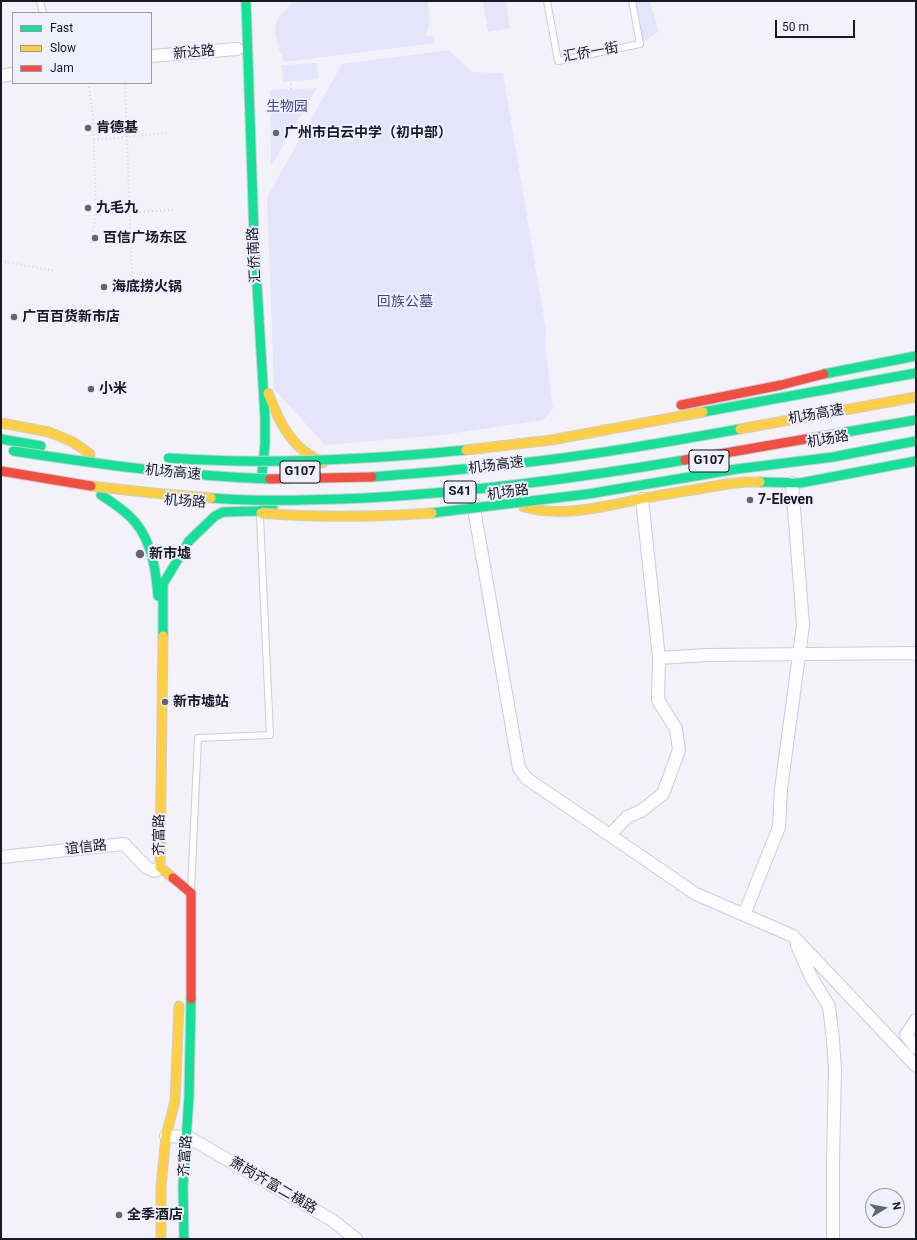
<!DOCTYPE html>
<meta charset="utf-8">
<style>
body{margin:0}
#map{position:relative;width:917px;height:1240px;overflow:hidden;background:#f3f2fa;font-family:Roboto,sans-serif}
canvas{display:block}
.frame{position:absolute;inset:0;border:2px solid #191925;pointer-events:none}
.legend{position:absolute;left:12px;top:12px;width:140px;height:72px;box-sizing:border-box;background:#f0effe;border:1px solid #9a99a7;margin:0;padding:5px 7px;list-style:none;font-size:12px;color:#191925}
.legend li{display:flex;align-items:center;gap:8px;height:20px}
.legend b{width:20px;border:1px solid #9a99a7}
.north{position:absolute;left:865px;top:1188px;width:40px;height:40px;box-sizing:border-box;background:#f0effe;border:1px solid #9a99a7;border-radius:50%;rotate:80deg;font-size:11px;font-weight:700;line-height:16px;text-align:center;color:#191925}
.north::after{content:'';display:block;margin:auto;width:14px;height:18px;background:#656570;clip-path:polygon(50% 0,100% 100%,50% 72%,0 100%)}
.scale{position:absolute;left:775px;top:20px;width:80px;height:18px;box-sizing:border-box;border:2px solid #191925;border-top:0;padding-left:5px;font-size:12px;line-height:14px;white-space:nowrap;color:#191925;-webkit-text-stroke:3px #f0effe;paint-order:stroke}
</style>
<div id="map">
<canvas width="917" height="1240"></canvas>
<div class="frame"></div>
<ul class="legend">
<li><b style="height:5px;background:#16e098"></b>Fast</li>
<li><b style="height:5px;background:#ffcf43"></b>Slow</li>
<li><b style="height:5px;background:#f24e42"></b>Jam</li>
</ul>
<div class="north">N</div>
<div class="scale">50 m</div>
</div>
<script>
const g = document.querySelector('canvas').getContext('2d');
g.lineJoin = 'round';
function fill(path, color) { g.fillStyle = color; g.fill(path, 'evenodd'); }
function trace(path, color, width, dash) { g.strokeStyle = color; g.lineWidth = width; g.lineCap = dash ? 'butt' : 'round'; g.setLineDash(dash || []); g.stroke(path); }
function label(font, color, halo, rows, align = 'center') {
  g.font = font + ' Roboto,"Noto Sans SC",sans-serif'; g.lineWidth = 4; g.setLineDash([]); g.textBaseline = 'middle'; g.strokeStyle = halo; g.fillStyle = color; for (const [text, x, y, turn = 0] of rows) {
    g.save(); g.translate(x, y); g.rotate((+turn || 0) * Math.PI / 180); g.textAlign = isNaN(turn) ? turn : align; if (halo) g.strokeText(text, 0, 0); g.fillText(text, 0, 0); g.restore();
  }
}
const green = new Path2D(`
 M306,1H427C431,13 431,25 425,36H434L435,43L283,62L282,55L280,53L275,33L276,23L279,17L292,3Z
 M483,1H506L510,28L488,32Z
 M632,1H650L659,31L640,44Z
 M449,50L472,72L503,73L546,330L545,345L553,409L543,420L442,435L325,445L274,389L267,197L342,64Z
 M317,63L318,79L283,82L282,65Z
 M317,88L271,166L270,90Z`);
const path = new Path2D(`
 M88,83L93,114L96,214L91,244
 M291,89V81
 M1,261L55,271
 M124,286L132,275L125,83`);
const lane = new Path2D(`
 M40,1L43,13
 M547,1L558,61L640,44L632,1
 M191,890L198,738L270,735L260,517`);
const street = new Path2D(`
 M151,56L237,49
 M1,76L13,74
 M473,503L519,768L526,778L696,894L793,936L916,1066
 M659,658L707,655L913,653L916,654
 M610,835L627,817L641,811L663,794L679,750L676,729L658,700L659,658L642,499
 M1,857L124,844L147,868L155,871L160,867
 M744,915L779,827L781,789L803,625L792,483
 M797,945L811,977L829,1006L833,1040L835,1070L833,1161V1239
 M916,1020L906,1035L916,1048
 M166,1136L188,1137L332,1220L356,1239`);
const fast = new Path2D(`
 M246,1L254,235L265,418V444L262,474
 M824,374L916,356
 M703,412L916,373
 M1,439L41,446
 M737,469L833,457L916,441
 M760,482L800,483L916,461
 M101,495C113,503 126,511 135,522C152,542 156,571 158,596
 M163,636V584L189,541L215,516L223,512L259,511L273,508
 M184,1239L183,1186L189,1096L191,999`);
const slow = new Path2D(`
 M268,393C276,414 286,437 304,451C310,456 317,459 323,463
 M1,423L49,432L73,442L90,454
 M524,507C563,518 606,506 645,498C672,493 700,489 727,484L745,482H760
 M163,636L160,867L173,878
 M161,1239V1187L166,1136L175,1101L179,1006`);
const jam = new Path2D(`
 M681,405L781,385L824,374
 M173,878L191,893V999`);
const pathBridge = new Path2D(`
 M94,140L167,133
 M96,214L173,210`);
const fastBridge = new Path2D(`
 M823,436L916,420
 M13,451C98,464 184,476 270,479
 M168,458C268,465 367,460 466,450
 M372,477C422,473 471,469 521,463C594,455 667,442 740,429
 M211,498C262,502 314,500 366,498C473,492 579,478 685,460
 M432,513L588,494L737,469`);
const slowBridge = new Path2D(`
 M740,429L916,397
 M466,450L551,440L703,412
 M91,486L153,493L211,498
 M261,513C318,518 375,517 432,513`);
const jamBridge = new Path2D(`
 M685,460L823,436
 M1,471L91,486
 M270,479L372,477`);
const markers = [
 [88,128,4,"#656570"],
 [276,133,4,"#656570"],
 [88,208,4,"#656570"],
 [95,238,4,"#656570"],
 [104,287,4,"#656570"],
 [14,317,4,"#656570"],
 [91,389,4,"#656570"],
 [750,500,4,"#656570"],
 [140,554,5,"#656570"],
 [165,702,4,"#656570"],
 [119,1215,4,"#656570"]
];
const shields = [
 [709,461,40],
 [300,472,40],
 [460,492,32]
];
const shieldNames = [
 ["G107",709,461],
 ["G107",300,472],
 ["S41",460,492]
];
const streetNames = [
 ["新达路",194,53,-5],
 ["汇侨一街",591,53,-10],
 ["汇侨南路",255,255,-93],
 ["机场高速",816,415,-10],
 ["机场路",828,440,-10],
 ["机场高速",496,466,-7],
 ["机场高速",173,473,5],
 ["机场路",508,493,-8],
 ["机场路",185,502,4],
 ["齐富路",160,835,-89],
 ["谊信路",86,848,-6],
 ["齐富路",186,1156,-86],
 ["萧岗齐富二横路",273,1186,30]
];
const parkNames = [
 ["生物园",287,107],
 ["回族公墓",405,302]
];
const poiNames = [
 ["肯德基",96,128],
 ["广州市白云中学（初中部）",284,133],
 ["九毛九",96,208],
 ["百信广场东区",103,238],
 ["海底捞火锅",112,287],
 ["广百百货新市店",22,317],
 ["小米",99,389],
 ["7-Eleven",758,500],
 ["新市墟",149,554],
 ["新市墟站",173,702],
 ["全季酒店",127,1215]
];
fill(green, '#e5e4fb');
trace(lane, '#ccccd5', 8);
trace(street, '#ccccd5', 14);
trace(fast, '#ccccd5', 11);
trace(slow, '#ccccd5', 11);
trace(jam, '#ccccd5', 11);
trace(path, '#d6d6d8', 2, [1, 3]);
trace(lane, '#fdfdfe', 6);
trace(street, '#fdfdfe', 12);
trace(fast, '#16e098', 9);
trace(slow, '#ffcf43', 9);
trace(jam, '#f24e42', 9);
trace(fastBridge, '#cdccd2', 11, []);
trace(slowBridge, '#cdccd2', 11, []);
trace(jamBridge, '#cdccd2', 11, []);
trace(pathBridge, '#d6d6d8', 2, [1, 3]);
trace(fastBridge, '#16e098', 9);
trace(slowBridge, '#ffcf43', 9);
trace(jamBridge, '#f24e42', 9);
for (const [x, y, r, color] of markers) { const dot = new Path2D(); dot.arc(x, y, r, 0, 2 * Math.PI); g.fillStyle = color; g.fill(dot); trace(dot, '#f0effe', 1.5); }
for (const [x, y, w] of shields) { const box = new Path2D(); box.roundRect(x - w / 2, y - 11, w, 22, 3); g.fillStyle = '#f0effe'; g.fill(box); trace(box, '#191925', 1); }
label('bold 13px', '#191925', null, shieldNames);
label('14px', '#191925', '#f0effe', streetNames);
label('14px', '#4b4386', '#f0effe', parkNames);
label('bold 14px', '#191925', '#f0effe', poiNames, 'left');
</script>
